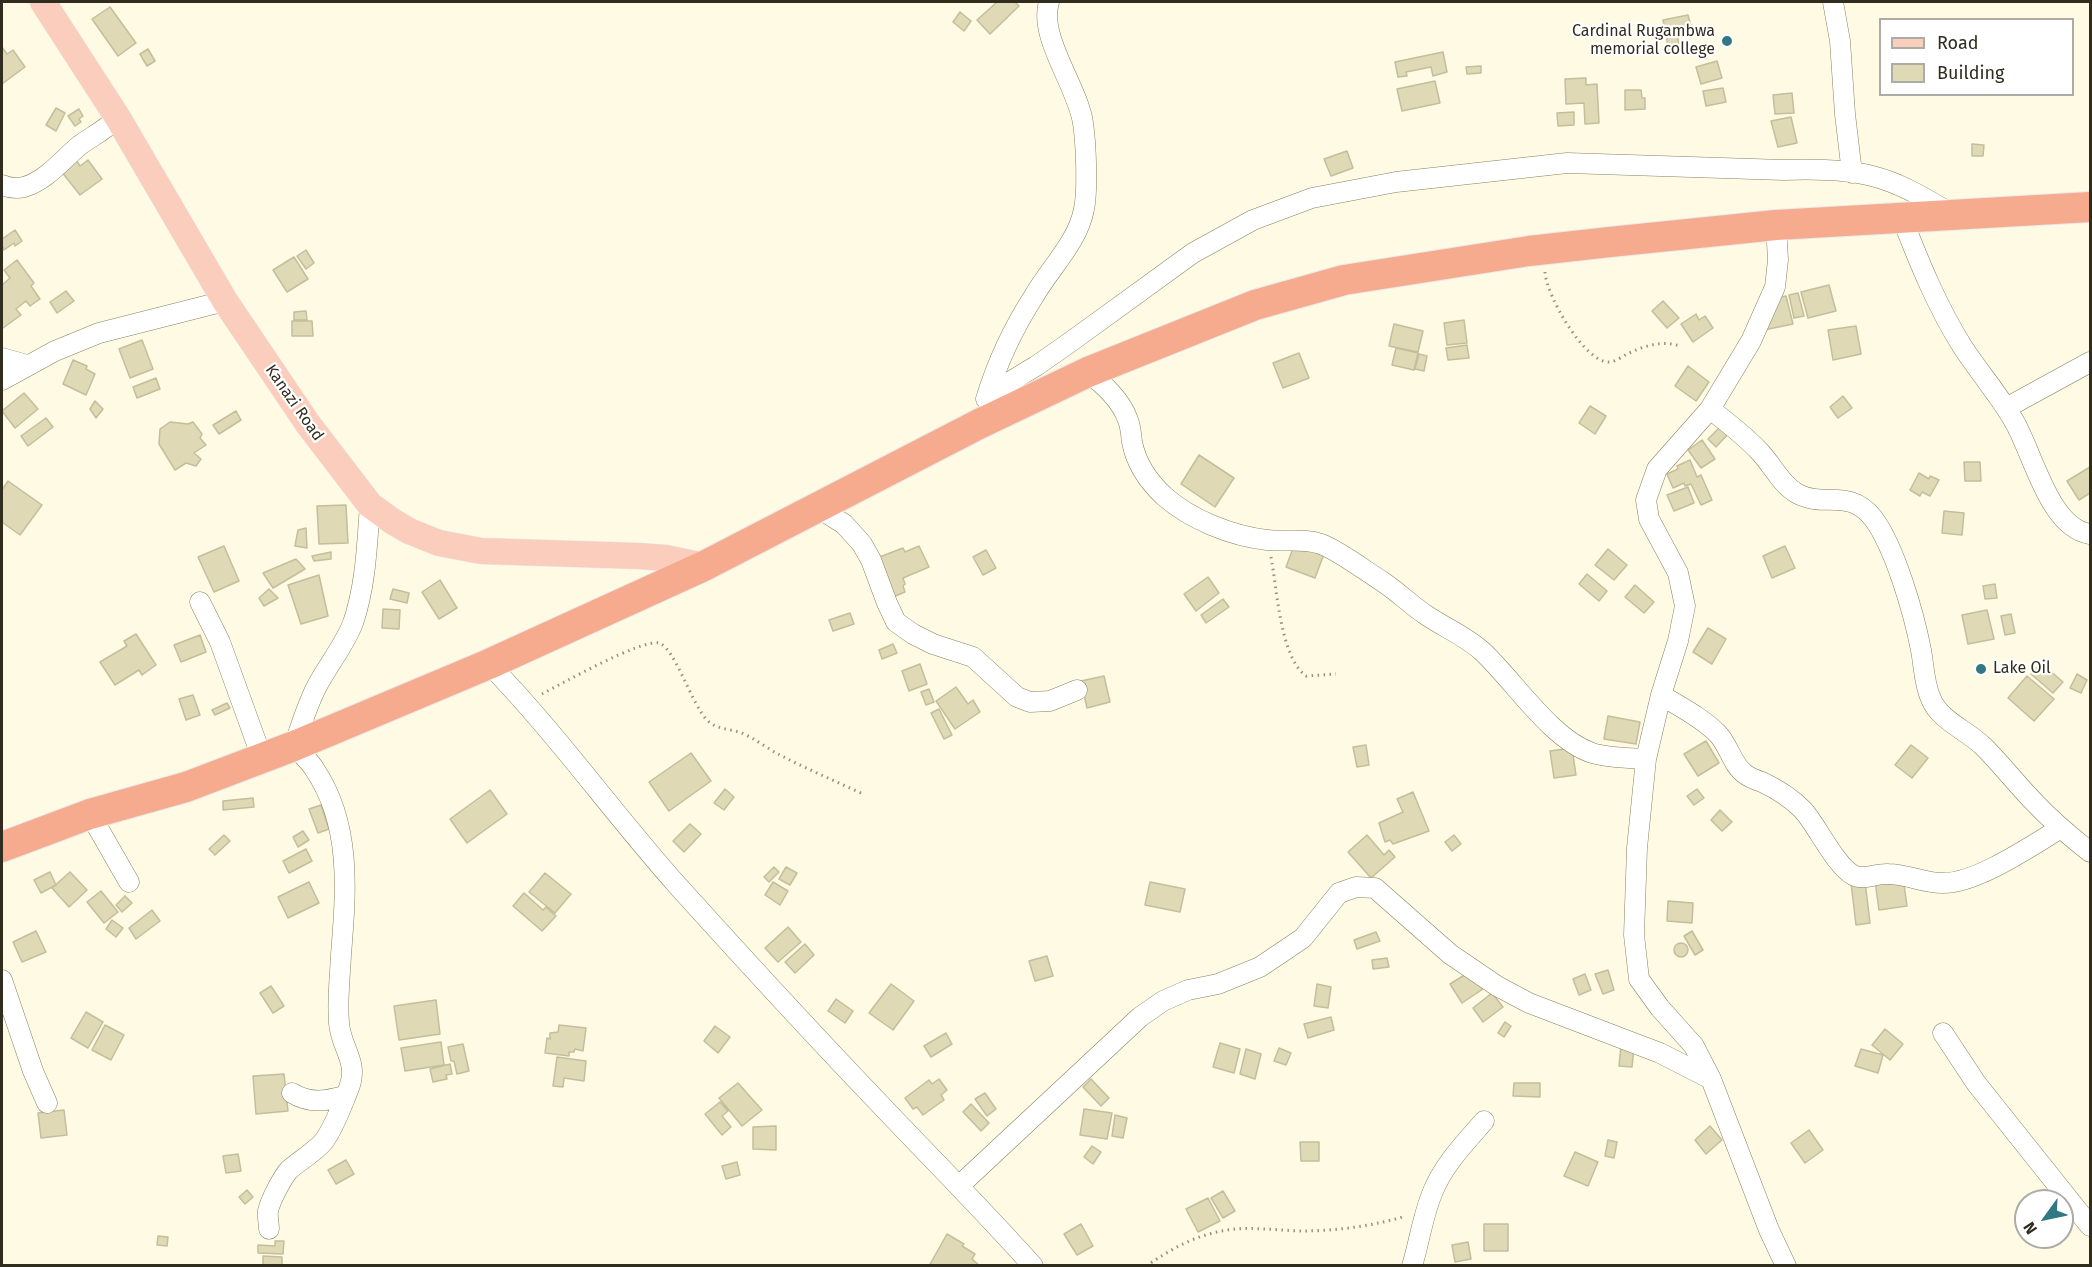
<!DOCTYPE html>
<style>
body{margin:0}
#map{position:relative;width:2092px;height:1267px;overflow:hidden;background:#fefae4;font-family:"Fira Sans",sans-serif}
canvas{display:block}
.frame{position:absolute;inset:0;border:3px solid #302d1f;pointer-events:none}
.legend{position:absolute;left:1879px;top:18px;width:195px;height:78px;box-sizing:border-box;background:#fff;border:2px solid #acaba5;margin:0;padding:8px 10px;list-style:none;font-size:18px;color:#302d1f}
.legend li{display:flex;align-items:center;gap:12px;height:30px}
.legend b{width:30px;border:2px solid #acaba5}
.north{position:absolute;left:2014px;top:1189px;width:60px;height:60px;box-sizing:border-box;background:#fff;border:2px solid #acaba5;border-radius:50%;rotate:237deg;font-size:16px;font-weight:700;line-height:24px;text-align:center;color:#302d1f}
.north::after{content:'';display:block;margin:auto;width:21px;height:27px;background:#317884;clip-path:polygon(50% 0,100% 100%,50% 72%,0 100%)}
</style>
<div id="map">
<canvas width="2092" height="1267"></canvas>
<div class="frame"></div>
<ul class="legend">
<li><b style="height:8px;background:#facdbc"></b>Road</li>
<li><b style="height:16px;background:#e0d9b5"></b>Building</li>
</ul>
<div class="north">N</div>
</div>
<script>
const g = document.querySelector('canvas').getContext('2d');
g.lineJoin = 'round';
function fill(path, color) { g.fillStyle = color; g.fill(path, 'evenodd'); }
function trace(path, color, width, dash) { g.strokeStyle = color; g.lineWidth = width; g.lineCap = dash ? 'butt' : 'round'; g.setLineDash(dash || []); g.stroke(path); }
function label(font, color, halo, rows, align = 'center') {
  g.font = font + ' "Fira Sans",sans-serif'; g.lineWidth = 4.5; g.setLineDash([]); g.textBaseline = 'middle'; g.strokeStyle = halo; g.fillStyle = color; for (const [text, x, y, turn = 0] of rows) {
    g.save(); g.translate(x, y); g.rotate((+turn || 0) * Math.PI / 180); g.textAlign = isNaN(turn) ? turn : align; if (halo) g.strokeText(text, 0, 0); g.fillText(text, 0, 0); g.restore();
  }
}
const building = new Path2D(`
 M997,2H1015L1019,6L990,34L977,20Z
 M110,7L136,43L118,56L92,19Z
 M960,12L971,21L964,31L953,22Z
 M1688,15L1691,26L1665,31L1663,20Z
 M1677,32L1680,52L1669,54L1666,34Z
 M2,47L7,54L13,50L25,67L2,84Z
 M148,49L155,61L147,66L140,54Z
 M1443,52L1447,72L1433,76L1431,67L1406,72L1407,76L1398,77L1395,62Z
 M1717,61L1722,78L1701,84L1696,67Z
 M1481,66V73L1467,74L1466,67Z
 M1586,78V85L1597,84L1599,123L1585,124L1584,103L1566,104L1565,79Z
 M1435,81L1440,103L1402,111L1397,89Z
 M1723,88L1726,102L1706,106L1703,91Z
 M1625,90H1641L1642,98H1645V109L1625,110Z
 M1792,93L1794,113L1775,114L1773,95Z
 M56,108L65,113L56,131L46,125Z
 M79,109L83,116L79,119L81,122L75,126L68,116Z
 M1574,112V125L1558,126L1557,113Z
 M1791,117L1797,143L1778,147L1771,121Z
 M1972,144L1984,145L1983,156H1972Z
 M1347,151L1353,168L1331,176L1324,159Z
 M76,160L80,166L88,160L102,179L80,195L61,171Z
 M15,230L22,241L15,246L14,243L4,250L2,245V239Z
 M306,250L314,263L306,269L297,256Z
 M294,257L308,279L287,292L273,270Z
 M17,260L34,283L31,286L40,299L30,306L26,301L16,309L21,315L3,328L2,326V285L10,278L4,270Z
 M1829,285L1836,311L1808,318L1801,292Z
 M66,291L74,301L57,313L50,302Z
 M1798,293L1804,316L1794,318L1789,295Z
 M1786,296L1793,324L1759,331L1773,299Z
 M1663,301L1679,318L1667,328L1652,311Z
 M306,311L307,320H294V312Z
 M1696,314L1699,320L1705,316L1713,328L1693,342L1681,324Z
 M1464,320L1467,343L1447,345L1444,323Z
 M292,321H312L313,336H292Z
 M1394,324L1423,331L1418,352L1389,346Z
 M1856,326L1861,354L1833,360L1828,330Z
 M142,340L153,369L130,378L119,349Z
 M1467,345L1469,358L1448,360L1446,348Z
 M1396,348L1418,353L1414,370L1392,365Z
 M1299,353L1309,378L1283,388L1273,363Z
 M1419,354L1427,356L1424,371L1415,369Z
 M73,360L87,366L86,369L95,374L86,395L63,384Z
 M1688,366L1709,382L1696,401L1675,386Z
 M156,378L160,389L137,398L133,387Z
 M24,393L38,409L15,428L2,411Z
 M1843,396L1852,408L1838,418L1830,407Z
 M95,401L103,409L96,418L90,409Z
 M1590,406L1606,416L1595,434L1579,423Z
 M236,411L241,420L219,434L213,425Z
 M46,418L53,427L28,446L21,436Z
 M170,422L188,424L193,422L202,434L200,438L206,445L194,453L201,459L196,466L186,463L175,470L159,444L160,429Z
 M1720,427L1728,434L1716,447L1708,439Z
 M1702,440L1715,459L1701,468L1688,450Z
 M1199,455L1234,478L1215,507L1181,484Z
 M1690,460L1697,477L1701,475L1712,500L1701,505L1691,484L1685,486L1684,483L1673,488L1667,474L1678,469L1677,466Z
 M1964,462H1980L1981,481H1965Z
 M2090,467V493L2079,500L2067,481Z
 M1919,473L1929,479L1930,476L1939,480L1930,496L1922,492L1920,496L1910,490Z
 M8,481L42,505L20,535L2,522V490Z
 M1688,487L1694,503L1674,511L1667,495Z
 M346,505L348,543L319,544L317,506Z
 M1944,511L1964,513L1962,535L1942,533Z
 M306,528L307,548L295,546L298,530Z
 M1295,543L1324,554L1315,578L1286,567Z
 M224,546L239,581L214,592L198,557Z
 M919,546L929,567L903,578L905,584L903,586L905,592L893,597L877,558L903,548L905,552Z
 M1785,546L1795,568L1772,578L1763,556Z
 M1608,549L1627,565L1614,580L1595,565Z
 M986,550L996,568L983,575L973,557Z
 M331,552V559L314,561L312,556Z
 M296,559L305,569L273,588L263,573Z
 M1587,574L1607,591L1599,601L1579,584Z
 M319,575L328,616L301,624L288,585Z
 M1208,577L1219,593L1196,611L1184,594Z
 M440,580L457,608L439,619L422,592Z
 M1995,584L1997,598L1985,599L1983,586Z
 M1635,585L1654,602L1644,613L1625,597Z
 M269,589L278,598L264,606L259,598Z
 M393,589L409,593L407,603L390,599Z
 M1223,599L1229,607L1206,623L1201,615Z
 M383,609L400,610L399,629L382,628Z
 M1987,610L1994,639L1968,644L1962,615Z
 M850,613L854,624L833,631L829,620Z
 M2011,614L2015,633L2005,635L2001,616Z
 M1708,628L1726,639L1712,664L1693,652Z
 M136,634L156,665L142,675L139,670L115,685L100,662L127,646L124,641Z
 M200,635L206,652L181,662L174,645Z
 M893,644L897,653L882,659L879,650Z
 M2041,663L2063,682L2053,693L2031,674Z
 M920,664L927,684L909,691L902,671Z
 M2077,674L2087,680L2081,693L2070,688Z
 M1104,676L1110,702L1087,708L1081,681Z
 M2027,676L2054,699L2034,721L2008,698Z
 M956,687L968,704L973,700L980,712L955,729L936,701Z
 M929,689L934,702L926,705L921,692Z
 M193,695L200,715L186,720L179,699Z
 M227,703L230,708L215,715L212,710Z
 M939,709L952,735L944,739L931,713Z
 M1608,716L1640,722L1636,744L1604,739Z
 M1706,741L1719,763L1698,776L1684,754Z
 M1366,745L1369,765L1357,767L1353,747Z
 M1911,745L1928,758L1912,778L1895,765Z
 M1572,748L1576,775L1554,778L1550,751Z
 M691,753L711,781L669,811L649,782Z
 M725,789L734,797L724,810L714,803Z
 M1697,789L1704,798L1694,805L1687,796Z
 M490,790L507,814L467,843L450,819Z
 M1413,792L1429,831L1393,844L1390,840L1385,842L1379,823L1403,812L1397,799Z
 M253,798L254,807L223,810V801Z
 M321,805L329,829L318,833L309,809Z
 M1720,810L1732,822L1722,831L1711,820Z
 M690,824L701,834L684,852L673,841Z
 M303,831L309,840L298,847L293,837Z
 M224,835L230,841L215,855L209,849Z
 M1367,835L1384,855L1389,850L1395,857L1371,878L1348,852Z
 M1454,835L1461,844L1452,851L1445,842Z
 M306,849L312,861L289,873L283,861Z
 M774,867L779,872L769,882L764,877Z
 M786,867L797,873L790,885L779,879Z
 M50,872L56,885L41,893L34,880Z
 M70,872L87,890L69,907L52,888Z
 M545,873L571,894L555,913L529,892Z
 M1903,877L1907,906L1879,910L1875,881Z
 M1865,881L1870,923L1856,925L1851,883Z
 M309,882L319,903L288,918L278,897Z
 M773,882L788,891L780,905L765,895Z
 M1150,882L1185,889L1180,912L1145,905Z
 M101,891L118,912L104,923L87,902Z
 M524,893L543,910L546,907L556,916L542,931L513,906Z
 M125,896L132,903L122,912L116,905Z
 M1668,901L1693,903L1692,923L1667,921Z
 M152,910L160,921L136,939L129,928Z
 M112,920L123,928L116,937L106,929Z
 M788,927L801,942L778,962L765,948Z
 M36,931L46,952L22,962L13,942Z
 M1692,931L1703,950L1695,955L1684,936Z
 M1376,932L1380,941L1357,949L1354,940Z
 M1674 950a7 7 0 1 1 14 0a7 7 0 1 1-14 0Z
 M805,944L814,955L795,973L785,962Z
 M1047,956L1053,976L1035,981L1029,961Z
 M1387,958L1389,967L1373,969L1372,960Z
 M1608,970L1614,990L1603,994L1595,974Z
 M1471,971L1483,989L1462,1003L1450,984Z
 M1585,974L1591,990L1579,995L1573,979Z
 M891,984L914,1001L893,1030L869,1013Z
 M1317,984L1331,987L1328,1008L1314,1006Z
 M271,986L284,1006L273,1013L260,993Z
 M1492,993L1503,1007L1483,1022L1473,1008Z
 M836,999L853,1011L845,1023L828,1011Z
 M436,1000L440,1034L399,1040L394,1006Z
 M86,1012L103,1022L88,1048L71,1038Z
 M1331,1017L1334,1030L1308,1038L1304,1024Z
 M1505,1022L1511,1026L1504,1037L1498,1033Z
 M105,1025L124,1035L111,1060L92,1050Z
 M559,1025L586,1028L583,1051L575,1049L574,1052H569V1056L545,1053L547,1038L550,1039V1033L558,1032Z
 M715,1026L730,1037L718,1053L704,1041Z
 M1885,1029L1903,1044L1890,1060L1872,1045Z
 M946,1033L952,1044L931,1057L924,1046Z
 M441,1042L444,1065L405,1071L401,1048Z
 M1220,1043L1240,1049L1234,1073L1213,1067Z
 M463,1044L469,1071L457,1074L454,1061H451L448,1047Z
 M1621,1046L1634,1047L1632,1067L1619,1066Z
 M1279,1048L1291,1053L1286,1065L1274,1061Z
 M1246,1049L1261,1054L1255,1079L1240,1074Z
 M1861,1049L1883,1055L1878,1073L1855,1066Z
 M557,1057L586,1061L584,1081L564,1078L563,1087L553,1086Z
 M450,1064L452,1074L446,1075L447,1079L433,1082L430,1069Z
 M284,1074L288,1111L256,1114L253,1076Z
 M939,1079L947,1090L941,1095L944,1100L923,1115L917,1107L913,1109L905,1098L929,1080L932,1084Z
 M1091,1079L1109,1098L1101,1106L1083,1087Z
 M738,1083L762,1110L742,1126L719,1098Z
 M1514,1083H1540V1097L1513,1096Z
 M985,1093L996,1109L987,1116L975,1099Z
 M720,1102L728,1111L722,1116L731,1127L722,1135L705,1114Z
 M971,1104L989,1123L981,1131L963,1112Z
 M1084,1109L1112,1113L1107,1139L1080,1135Z
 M64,1110L67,1135L41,1138L38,1113Z
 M1115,1115L1127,1118L1123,1138L1112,1136Z
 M776,1126V1150L753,1149V1127Z
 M1710,1126L1722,1140L1706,1154L1695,1140Z
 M1809,1130L1823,1150L1805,1163L1791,1143Z
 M1608,1140L1617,1142L1614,1158L1605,1156Z
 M1300,1142H1319V1161H1301Z
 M1092,1146L1101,1152L1093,1164L1084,1157Z
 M1575,1152L1598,1162L1588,1186L1564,1176Z
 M238,1154L241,1171L226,1173L223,1156Z
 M346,1160L354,1174L336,1184L328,1170Z
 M737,1162L740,1175L726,1179L722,1166Z
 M247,1190L253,1197L245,1204L239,1197Z
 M1223,1191L1235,1211L1223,1218L1211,1198Z
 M1208,1198L1220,1221L1198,1232L1186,1209Z
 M1081,1224L1093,1246L1077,1255L1064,1234Z
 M1484,1224H1508V1251H1484Z
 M947,1234L964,1244L962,1246L975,1254L972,1259L980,1266H929Z
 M158,1236L168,1237L167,1246L157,1245Z
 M275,1241H284L283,1254L258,1253V1245L275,1246Z
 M1468,1242L1471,1259L1455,1262L1452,1245Z
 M263,1256L282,1257V1266H263Z`);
const path = new Path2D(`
 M1545,272C1546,295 1585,364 1610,362C1616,361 1622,357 1627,354C1644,346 1661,340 1680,346
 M1271,557C1277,588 1280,657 1306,676L1336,674
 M542,694C561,684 641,639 659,643C675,648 692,705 707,720C718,731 731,728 744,734C757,740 768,749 780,755C807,769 835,781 863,794
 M1146,1266C1167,1252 1188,1239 1213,1233C1241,1225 1271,1230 1301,1231C1336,1231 1373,1226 1406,1216`);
const minor = new Path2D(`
 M1833,2L1840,41L1845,114L1852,173
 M2,185C9,188 16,189 24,187C46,181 63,159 80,145C93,136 106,129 118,118
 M1902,218C1919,262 1937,306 1962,346C1979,372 1999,395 2014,421C2033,453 2049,528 2090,534
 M1776,225L1778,260L1775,287L1751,341L1710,409L1657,469L1646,500L1649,519L1678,573L1685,606L1678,641L1661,695L1646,759L1637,848L1634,935L1639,979L1660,1008L1694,1046L1711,1079L1769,1230L1786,1266
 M2,358L27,365
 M1088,372C1104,385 1121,400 1128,420C1131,428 1131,435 1132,442C1136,463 1149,482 1164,496C1191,520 1232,536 1267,540C1285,542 1304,538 1321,544C1338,550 1367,572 1383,582C1398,592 1411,605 1426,615C1445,628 1466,636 1483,652C1515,682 1551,739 1592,753C1609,758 1628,758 1646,759
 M2,380L55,351L99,333L225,301
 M988,395L1036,366L1069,343L1193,253L1253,220L1312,198L1396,182L1567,163L1784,170C1813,169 1844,169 1872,176C1901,183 1926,199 1952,214
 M986,399C997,363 1014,327 1034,296C1050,268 1078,242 1084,209C1088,190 1086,143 1083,123C1078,87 1038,37 1049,2
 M2006,408L2090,362
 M1710,409C1727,422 1744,435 1759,451C1772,464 1781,485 1798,494C1825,508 1849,488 1873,518C1895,547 1914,614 1921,650C1924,666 1924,684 1931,699C1940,721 1967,730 1984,747C2002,765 2018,786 2036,804C2053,822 2071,837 2090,852
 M817,507L844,524L862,544L871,560L887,603L896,622L913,634L933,644L973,657L1017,697L1030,702L1050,701L1077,690
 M200,602L220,642L262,758
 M489,664C556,733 613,813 677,885C743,958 809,1030 877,1101C929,1156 982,1209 1033,1266
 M1661,695C1680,707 1701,717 1717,733C1729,745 1732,765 1745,774C1750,778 1756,780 1762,782C1777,789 1791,798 1803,810C1818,827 1835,865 1853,875C1864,881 1876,873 1888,874C1907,874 1923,883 1942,883C1976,884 2031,846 2061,828
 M90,814L129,882
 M2,980L33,1071L47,1103
 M1943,1033L1976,1083L2090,1226
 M292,1093C310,1104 326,1101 345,1096
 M960,1185L1140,1017L1163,1001L1188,990L1218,984L1260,967L1303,938L1339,893L1356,887L1375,888L1450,954L1497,986L1529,1003L1660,1053L1711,1079
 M269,1229C269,1223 267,1216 268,1211C270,1201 282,1178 289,1170C300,1160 314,1153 324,1141C335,1126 342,1105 349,1088C359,1061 341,1049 339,1023C337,1001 340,977 341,955C346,892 352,825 315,770C310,761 301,754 294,746C301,726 307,705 317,686C328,665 344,646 353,623C366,585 367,544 370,505
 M1412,1266C1420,1240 1423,1213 1434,1189C1445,1163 1466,1142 1484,1121`);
const major = new Path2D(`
 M43,2L118,118L225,301L308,424L370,505L392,521L409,531L439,543L481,551L639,556L666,558L704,566`);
const highway = new Path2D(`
 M2,847L90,814L186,787L294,746L489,664L704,566L979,424L1088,372L1255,305L1344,280L1529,251L1610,242L1776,225L2090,207`);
const markers = [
 [1727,41,6,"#317884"],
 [1981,669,6,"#317884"]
];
const poiNames = [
 ["Cardinal Rugambwa",1715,32],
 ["memorial college",1715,50],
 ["Lake Oil",1993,669,"left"]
];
const streetNames = [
 ["Kanazi Road",294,403,55]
];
fill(building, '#e0d9b5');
trace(building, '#c4be9a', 1.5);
trace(minor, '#888260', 21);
trace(major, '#eaeae9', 27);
trace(highway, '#eaeae9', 32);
trace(path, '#95917f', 3, [1.5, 4.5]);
trace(minor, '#fff', 20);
trace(major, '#facdbc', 26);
trace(highway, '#f6ab8f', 30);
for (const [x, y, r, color] of markers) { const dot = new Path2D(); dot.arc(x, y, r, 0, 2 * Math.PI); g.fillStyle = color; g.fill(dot); trace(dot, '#fff', 2); }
label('16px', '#302d1f', '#fff', poiNames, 'right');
label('16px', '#302d1f', '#fff', streetNames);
</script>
